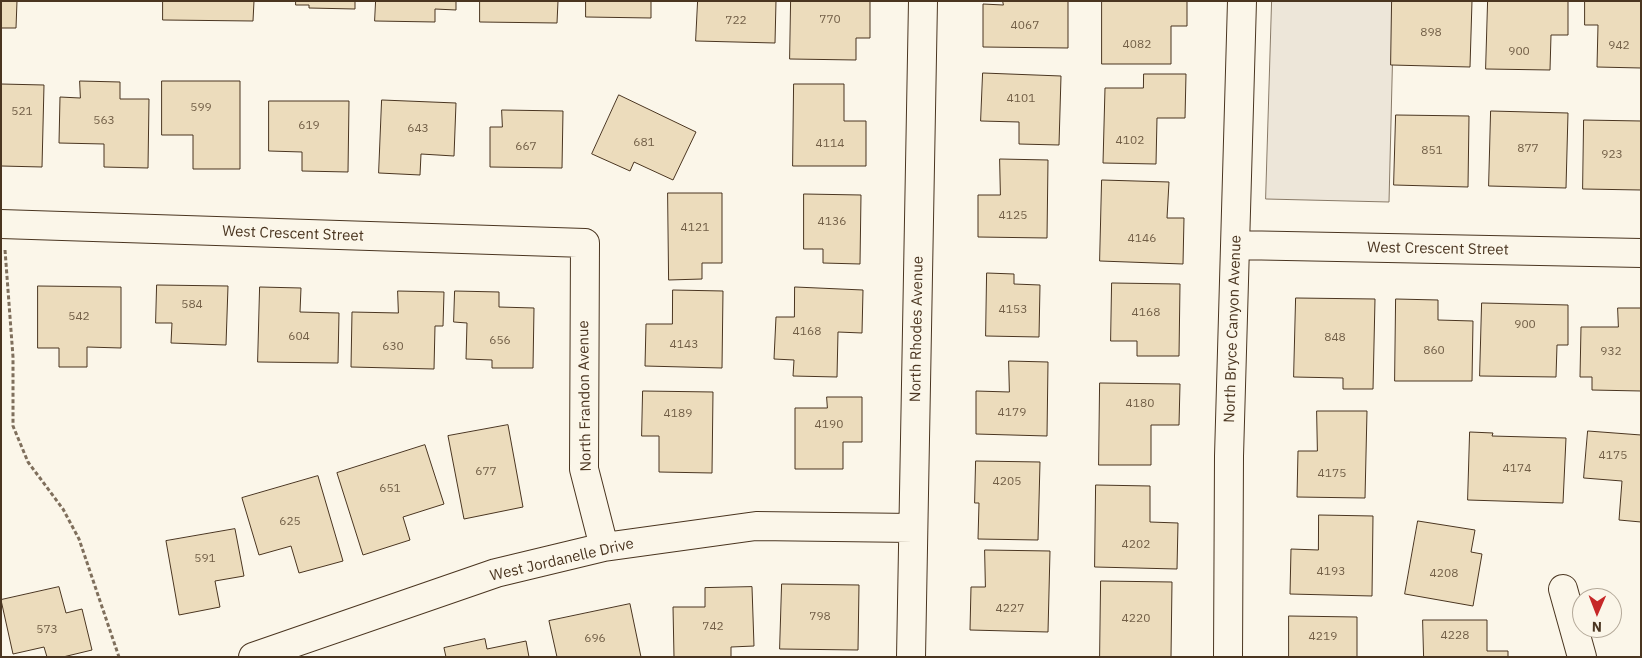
<!DOCTYPE html>
<style>
body{margin:0}
#map{position:relative;width:1642px;height:658px;overflow:hidden;background:#fbf6e9;font-family:"IBM Plex Sans",sans-serif}
canvas{display:block}
.frame{position:absolute;inset:0;border:2px solid #4a3520;pointer-events:none}
.north{position:absolute;left:1572px;top:588px;width:50px;height:50px;box-sizing:border-box;background:#fbf6e9;border:1px solid #b4a999;border-radius:50%;rotate:181deg;font-size:14px;font-weight:700;line-height:20px;text-align:center;color:#4a3520}
.north::after{content:'';display:block;margin:auto;width:18px;height:22px;background:#c62828;clip-path:polygon(50% 0,100% 100%,50% 72%,0 100%)}
</style>
<div id="map">
<canvas width="1642" height="658"></canvas>
<div class="frame"></div>
<div class="north">N</div>
</div>
<script>
const g = document.querySelector('canvas').getContext('2d');
g.lineJoin = 'round';
function fill(path, color) { g.fillStyle = color; g.fill(path, 'evenodd'); }
function trace(path, color, width, dash) { g.strokeStyle = color; g.lineWidth = width; g.lineCap = dash ? 'butt' : 'round'; g.setLineDash(dash || []); g.stroke(path); }
function label(font, color, halo, rows, align = 'center') {
  g.font = font + ' "IBM Plex Sans",sans-serif'; g.lineWidth = 4; g.setLineDash([]); g.textBaseline = 'middle'; g.strokeStyle = halo; g.fillStyle = color; for (const [text, x, y, turn = 0] of rows) {
    g.save(); g.translate(x, y); g.rotate((+turn || 0) * Math.PI / 180); g.textAlign = isNaN(turn) ? turn : align; if (halo) g.strokeText(text, 0, 0); g.fillText(text, 0, 0); g.restore();
  }
}
const green = new Path2D(`
 M1272,1H1394L1389,202L1266,199Z`);
const building = new Path2D(`
 M1,1H17L16,28H1Z
 M163,1H254L253,21L163,20Z
 M296,1H355V9L309,8V5H296Z
 M376,1H456V10L435,9V22L375,21Z
 M480,1H558L557,23L480,22Z
 M586,1H651V18L586,17Z
 M698,1H776L775,43L696,41Z
 M791,1H870V38H856V60L790,59Z
 M1003,1H1068V48L983,47V4L1003,5Z
 M1102,1H1187V26H1171V64H1102Z
 M1392,1H1472L1470,67L1391,65Z
 M1488,1H1568V35H1551L1550,70L1486,69Z
 M1585,1H1641V68L1597,67L1598,25H1585Z
 M983,73L1061,76L1059,145L1019,144V122L981,121Z
 M1144,74H1186L1185,118H1157L1156,164L1103,163L1105,88H1143Z
 M80,81L120,82V99H149L148,168L104,167V144L59,143L60,97L80,98Z
 M162,81H240V169H193V135H162Z
 M1,84L44,85L42,167L1,166Z
 M794,84H844V121H866V166H793Z
 M619,95L696,132L673,180L634,162L630,171L592,154Z
 M382,100L456,103L454,156L421,154L420,175L379,173Z
 M269,101H349L348,172L302,171V152L269,151Z
 M502,110L563,111L562,168L490,167V127H502Z
 M1491,111L1568,113L1566,188L1489,186Z
 M1396,115L1469,116L1468,187L1394,185Z
 M1584,120L1641,121V190L1583,189Z
 M1000,159L1048,160L1047,238L978,237V195H1000Z
 M1102,180L1169,182L1167,218H1184L1183,264L1100,261Z
 M668,193H722V263H702V279L669,280Z
 M804,194L861,195L860,264L823,263V249H804Z
 M987,273L1014,274V284L1040,285L1039,337L986,336Z
 M1112,283L1180,284L1179,356H1137V341H1111Z
 M157,285L228,286L226,345L171,343L172,323H156Z
 M38,286L121,287V348L87,347V367H59V348H38Z
 M260,287L301,288L300,312L339,313L338,363L258,362Z
 M795,287L863,290L862,333L838,332L837,377L793,376L794,360L774,359L776,317H794Z
 M673,290L723,291L722,368L645,366L646,324H672Z
 M398,291L444,292L443,326H435L434,369L351,367L352,312L398,313Z
 M455,291L499,292V307L534,308L533,368H492V360L466,359L467,323L454,322Z
 M1296,298L1375,299L1373,389H1343V378L1294,377Z
 M1396,299L1438,300V320L1473,321L1472,381H1395Z
 M1482,303L1568,305V345H1557L1556,377L1480,376Z
 M1618,308H1641V391L1592,390V377H1580L1581,327H1618Z
 M1009,361L1048,362L1047,436L976,434V391L1009,392Z
 M1100,383L1180,384L1179,425H1151V465H1099Z
 M643,391L713,392L712,473L659,472V436H642Z
 M827,397H862V442H843V469H795V408H827Z
 M1317,411H1367L1365,498L1297,497L1298,451H1317Z
 M508,425L523,507L464,519L448,436Z
 M1588,431L1641,435V522L1619,520L1622,481L1584,478Z
 M1470,432L1493,433L1492,436L1566,438L1563,503L1468,500Z
 M425,445L444,504L403,517L410,540L363,555L337,473Z
 M976,461L1040,462L1038,540L978,539L979,503H975Z
 M318,476L343,561L299,573L291,546L259,555L242,498Z
 M1096,485L1150,486V522L1178,523L1177,569L1095,567Z
 M1319,515L1373,516L1372,596L1290,594L1291,549L1318,550Z
 M1418,521L1475,530L1471,552L1482,554L1473,606L1405,594Z
 M235,529L244,576L215,581L220,607L179,615L166,541Z
 M985,550L1050,551L1048,632L970,630L971,587H985Z
 M1101,581L1172,582L1171,657H1100Z
 M782,584L859,585L858,650L780,649Z
 M59,587L66,613L82,609L92,650L63,657H47L44,647L13,654L1,600Z
 M752,587L754,646L731,647V657H674L673,607H705V588Z
 M630,604L641,657H557L549,621Z
 M1289,616L1357,617V657H1289Z
 M1423,620H1487V651H1508V657H1424Z
 M485,639L487,649L526,641L529,657H446L444,648Z`);
const path = new Path2D(`
 M5,250L13,357V426L28,462L63,509L79,539L119,657`);
const minor = new Path2D(`
 M1,224L585,243L584,469L604,547
 M1236,245L1641,253
 M1563,589L1582,657
 M253,657L496,573L604,547L756,526L913,528
 M911,657L923,1
 M1228,657L1229,456L1242,1`);
const numberNames = [
 ["770",830,20],
 ["722",736,21],
 ["4067",1025,26],
 ["898",1431,33],
 ["4082",1137,45],
 ["942",1619,46],
 ["900",1519,52],
 ["4101",1021,99],
 ["599",201,108],
 ["521",22,112],
 ["563",104,121],
 ["619",309,126],
 ["643",418,129],
 ["4102",1130,141],
 ["681",644,143],
 ["4114",830,144],
 ["667",526,147],
 ["877",1528,149],
 ["851",1432,151],
 ["923",1612,155],
 ["4125",1013,216],
 ["4136",832,222],
 ["4121",695,228],
 ["4146",1142,239],
 ["584",192,305],
 ["4153",1013,310],
 ["4168",1146,313],
 ["542",79,317],
 ["900",1525,325],
 ["4168",807,332],
 ["604",299,337],
 ["848",1335,338],
 ["656",500,341],
 ["4143",684,345],
 ["630",393,347],
 ["860",1434,351],
 ["932",1611,352],
 ["4180",1140,404],
 ["4179",1012,413],
 ["4189",678,414],
 ["4190",829,425],
 ["4175",1613,456],
 ["4174",1517,469],
 ["677",486,472],
 ["4175",1332,474],
 ["4205",1007,482],
 ["651",390,489],
 ["625",290,522],
 ["4202",1136,545],
 ["591",205,559],
 ["4193",1331,572],
 ["4208",1444,574],
 ["4227",1010,609],
 ["798",820,617],
 ["4220",1136,619],
 ["742",713,627],
 ["573",47,630],
 ["4228",1455,636],
 ["4219",1323,637],
 ["696",595,639]
];
const streetNames = [
 ["West Crescent Street",293,234,2],
 ["West Crescent Street",1438,249,1],
 ["North Rhodes Avenue",917,329,-89],
 ["North Bryce Canyon Avenue",1233,329,-88],
 ["North Frandon Avenue",585,396,-91],
 ["West Jordanelle Drive",562,560,-13]
];
fill(green, '#ede6d9');
trace(green, '#887966', 1);
fill(building, '#ecdcbc');
trace(building, '#4a3520', 1);
trace(minor, '#4a3520', 30);
trace(path, '#7f6f5c', 3, [4, 2.5]);
trace(minor, '#fbf6e9', 28);
label('12px', '#725f47', null, numberNames);
label('15px', '#4a3520', '#fbf6e9', streetNames);
</script>
